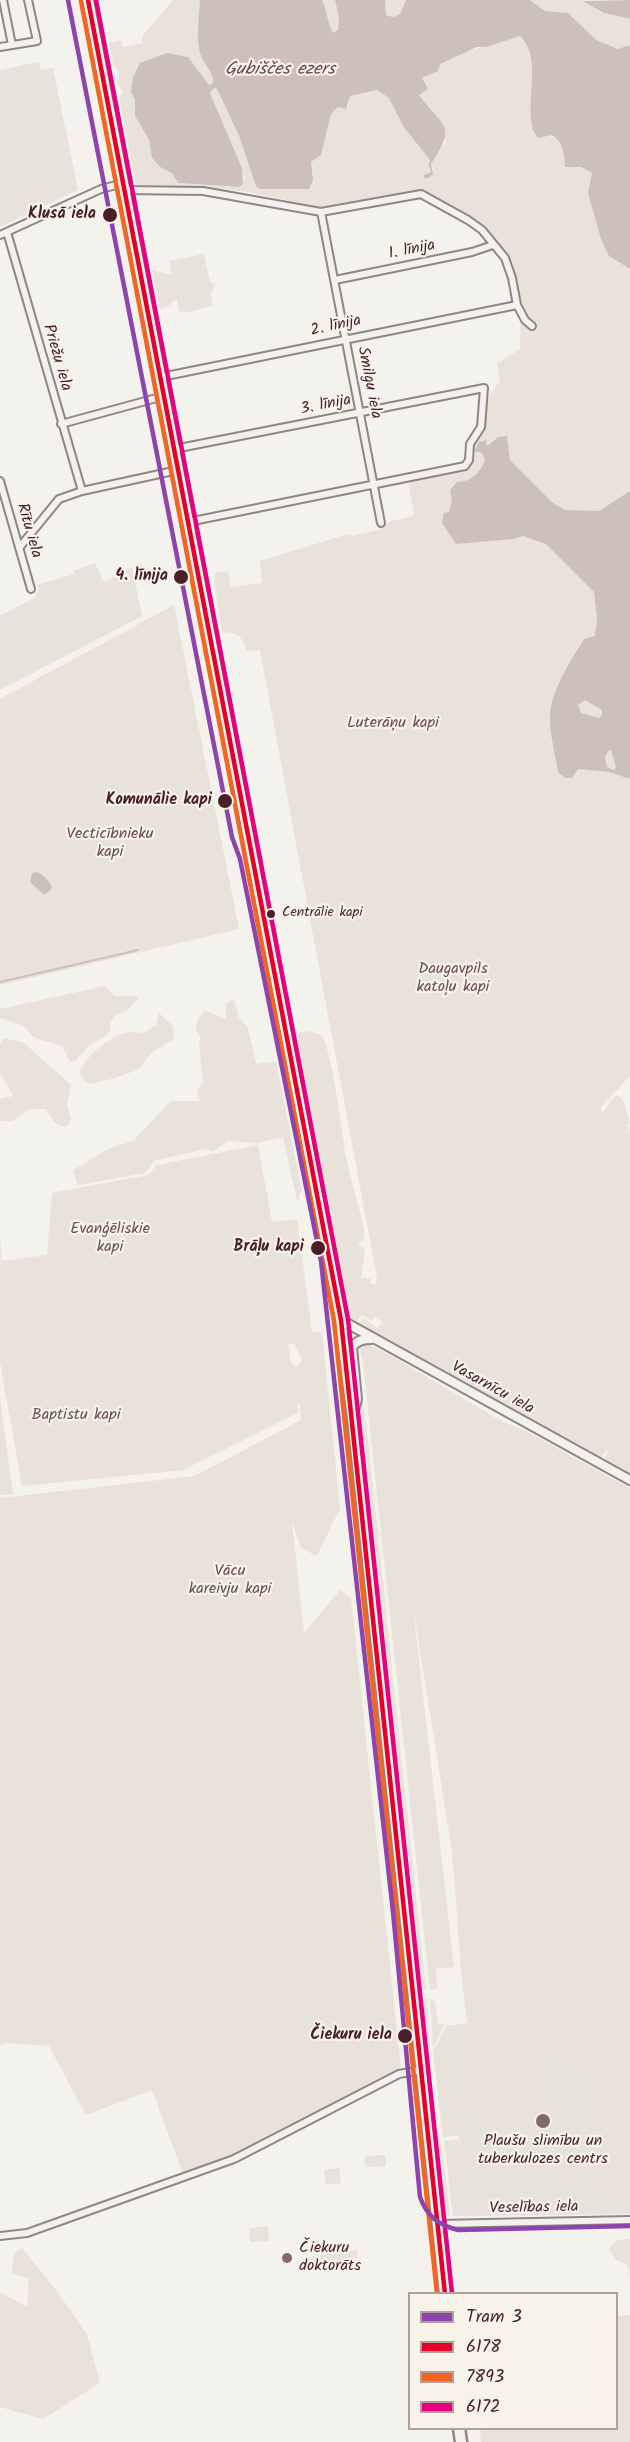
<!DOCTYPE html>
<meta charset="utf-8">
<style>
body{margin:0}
#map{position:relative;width:630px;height:2442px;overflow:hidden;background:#f4f2ec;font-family:Kalam,sans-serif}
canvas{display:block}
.legend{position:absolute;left:408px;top:2292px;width:210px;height:138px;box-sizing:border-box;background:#f7f3e8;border:2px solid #b29e9c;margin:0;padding:8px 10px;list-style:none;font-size:18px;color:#4a1f2b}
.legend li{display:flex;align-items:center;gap:12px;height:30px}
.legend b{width:30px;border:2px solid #b29e9c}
</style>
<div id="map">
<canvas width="630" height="2442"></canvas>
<ul class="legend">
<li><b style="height:8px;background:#8e44ad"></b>Tram 3</li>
<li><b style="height:8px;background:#e4002b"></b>6178</li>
<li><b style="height:8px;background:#f26522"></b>7893</li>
<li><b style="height:8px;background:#e5007d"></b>6172</li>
</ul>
</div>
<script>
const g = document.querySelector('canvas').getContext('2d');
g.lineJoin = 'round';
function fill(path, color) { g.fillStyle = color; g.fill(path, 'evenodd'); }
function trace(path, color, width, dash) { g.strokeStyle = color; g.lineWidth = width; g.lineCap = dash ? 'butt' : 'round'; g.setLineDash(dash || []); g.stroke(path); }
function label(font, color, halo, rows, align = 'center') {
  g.font = font + ' Kalam,sans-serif'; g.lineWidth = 4.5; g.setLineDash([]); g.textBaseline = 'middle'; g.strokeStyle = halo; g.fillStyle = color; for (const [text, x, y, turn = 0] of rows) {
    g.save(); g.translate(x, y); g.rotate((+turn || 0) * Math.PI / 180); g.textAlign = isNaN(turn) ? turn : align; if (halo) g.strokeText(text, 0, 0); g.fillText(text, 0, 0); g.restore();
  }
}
const built = new Path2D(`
 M39,62L41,70L53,68L78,190L0,227V70Z
 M204,254L210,282L215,285L211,295L213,306L188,312L179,311L169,261Z
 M95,563L104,582L132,567L142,616L0,690V616L36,597L35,593L39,592L37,585L74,574L73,571Z
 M487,2020L630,2071V2214L468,2216L446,2026Z
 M385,2155L386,2166L367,2167L364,2160L367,2156Z`);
const green = new Path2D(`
 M173,0H200C200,16 196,37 200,53C203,64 214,72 214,83L209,85L203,81L197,67L131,92L135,100V116L149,140L152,158L160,167L173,173L178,183L240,187L244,179L242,168L210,93L214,88L217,89L239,136L257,186L313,180L311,162L321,155L331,114L338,107H348L350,96L377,90L389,98L403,126L431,160L429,178L433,170L431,164L446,142L440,120L418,94L422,78L427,74L433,73L440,64L458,54L520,36C538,56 532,101 532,126L585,50L576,21L568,13L545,11L530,0H583L604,13L630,19V1076L601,1107L602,1113L616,1095L622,1098L630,1123L627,1125L630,1132V1476L603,1461L608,1452L606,1450L600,1459L358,1325L363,1318L377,1328L382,1322L375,1317L372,1321L362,1315L355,1323L346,1314L293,1039C298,1028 311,1031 321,1035C332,1047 342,1134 346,1156C350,1180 358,1203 364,1227V1239L358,1243L365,1250L361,1278L371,1279L370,1284L375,1285L377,1278L260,650L246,651C244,637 236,632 222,632L214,581L216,573L228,571L231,587L262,583L260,561L351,533L352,536L378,530L392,521L412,516L414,514L408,482L470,468C472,438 481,404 500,381L497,363L520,349L521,301L513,265L482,227L450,204L422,192L394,194L324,208L248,192L202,187L136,185L119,97L123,93L117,83L119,70L113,64L109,43L121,40L123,47L143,43L142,36ZM507,436L510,460L553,503L451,505C459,486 479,477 485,459L481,451L487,440L485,445L498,437ZM591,638L562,693C559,676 574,653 583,639Z
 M322,0H335L339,18L338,30L335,33H333C327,22 328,11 322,0Z
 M385,0H406L400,14L393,17L386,15Z
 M152,270L176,276L180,296L167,307L160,310Z
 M174,605L239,929L0,985V699Z
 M105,986L115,996H137L138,999L127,1010L114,1016L110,1023L111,1028L107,1035L89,1046L75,1061L70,1062L62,1046L35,1038L22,1025L0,1018V1009Z
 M234,1000L239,1018L248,1028L256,1064L276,1061L302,1192L299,1194V1200L297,1201L283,1137L257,1143L228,1141L212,1152L205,1149L154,1161L146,1173L78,1185L73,1170L110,1148L133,1141L171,1101H200L197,1090L203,1082L199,1044L201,1037L196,1029L198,1019L205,1010L226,1019V1003Z
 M159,1013L173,1026L174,1039C166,1044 153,1050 147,1058C145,1060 145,1064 142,1066C136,1073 99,1083 89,1084L83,1079L80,1072C86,1055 111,1035 130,1032C135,1031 140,1033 145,1033L156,1025Z
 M4,1038L24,1043L71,1085L67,1105L71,1118L70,1123L65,1127L54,1122L46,1109H30L12,1121H0V1099L13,1096L0,1073V1044Z
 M258,1145L272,1222L297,1219L312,1332L322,1333L340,1508L317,1556L301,1548L292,1521L304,1633L340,1590L351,1598L401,2069C329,2106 260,2147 183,2174L152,2090L86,2115L49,2046L7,2043L0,2046V1498L195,1476L301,1420L300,1406L297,1403L298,1413L183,1470L22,1486L0,1362V1237L2,1261L47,1255L52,1193L148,1175L157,1165ZM294,1343L302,1361L296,1367L291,1363L288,1345Z
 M366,1343L390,1355L503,1422L524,1430L630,1488V2192L606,2191L603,2171L596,2165V2139L610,2121L603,2070L564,2056L544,2060L549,2111L545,2120L534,2132L503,2125L480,2117L462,1982L452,1851L413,1607L454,1967L436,1969L437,1988L430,1990L363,1363L359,1345Z
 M356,1348L368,1440L426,1990L420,1989L418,1983L359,1428L360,1404Z
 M0,1397L13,1494L0,1495Z
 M427,1998L432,2078L427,2081L420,2006L422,2000Z
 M430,1998L435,2002L438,2024H444L433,2048Z
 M446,2026L459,2136L443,2137L433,2052Z
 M435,2129H438L444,2160L450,2217L443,2214L441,2209Z
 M459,2139L468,2216H453L444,2141Z
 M339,2168L341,2183L326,2185L324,2170Z
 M268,2226L269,2241L250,2242L249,2228Z
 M630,2239V2277L628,2266L615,2259L609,2248L618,2240Z
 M22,2248L56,2290L87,2334L100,2383L43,2419L0,2407V2292L27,2307L29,2279L12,2273L14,2254Z
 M357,2250L358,2258L313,2264L312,2256Z
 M630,2315V2442H481L480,2429L616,2428L617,2316Z`);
const water = new Path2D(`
 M200,0H322C328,11 327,23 333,33L338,30L339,18L335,0H385L386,15L393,17L400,14L406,0H530L545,11L568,13L596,40L618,49L630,45V269L609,256L601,239L588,193L592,173L581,167H565C564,153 564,143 552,135L538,138C536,135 532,130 532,125C526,98 542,59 520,36L486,47H477L440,64L438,71L422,78L428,89L419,95C443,127 458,125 431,164L433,174L429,178H424V175L431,172L429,166L430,160L403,126L389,98L377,90L350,96L346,109L338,107L331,114L321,155L311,162L313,180L309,189H260L256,186L239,136L217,89L214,88L210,93L242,168L243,183L240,187L178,183L172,173L160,167L152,158L149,140L135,116V100L131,92L133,77L140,63L167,53L188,57L209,85L213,83C214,72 203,64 200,53C196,37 199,16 200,0Z
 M630,0V19L604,13L583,1Z
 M507,436L510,460L553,503L565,510L599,511L630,491V779L609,772L578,769L572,778H565L558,772C555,751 546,723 552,702C558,681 572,657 584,639L595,636L597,618L594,592L546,544L523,536L514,539L456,544L442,523L444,513L449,512L452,501L450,490L457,482C471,482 481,472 485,459L481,452H476L475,450L479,442L487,440L486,445H488L498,437ZM585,700L602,710V715L599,718L581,713L578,705ZM609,750H611L616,767L614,770L607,767L605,757Z
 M36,872C43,874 50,881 52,888L46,894H43L30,882L32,873Z`);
const stream = new Path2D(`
 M0,982L138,950`);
const minor = new Path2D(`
 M3,0L12,45
 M0,47L37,41L28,0
 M125,190L203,191L321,212L421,194L468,220L482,230L505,258L512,278L517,305L525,320L532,326
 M321,212L381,523
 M7,232L82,491
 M0,235L101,189L124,183
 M335,280L472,252L493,245
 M161,377L517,305
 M61,424L164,396
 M174,449L484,388L481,427L470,444L469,460L465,466L188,522
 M0,481L31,589
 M19,548L59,499L82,491L178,470
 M438,2224L630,2220
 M0,2236L27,2233L234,2159L399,2074L421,2070`);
const tertiary = new Path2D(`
 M341,1320L630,1480
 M354,1411L357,1399L352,1347C357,1340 364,1339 372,1339`);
const primary = new Path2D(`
 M88,0L341,1320
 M342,1335L353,1418L445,2294
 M459,2428L461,2442`);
const trunk = new Path2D(`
 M341,1320L342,1335`);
const bus1 = new Path2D(`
 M88,0L341,1320L445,2294`);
const bus2 = new Path2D(`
 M81,1L334,1321L437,2294`);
const bus3 = new Path2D(`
 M96,0L348,1319L452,2293`);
const tram1 = new Path2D(`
 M68,0L232,837L240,859L321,1261L393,1912L420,2197C427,2216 438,2225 458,2230L630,2226`);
const markers = [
 [110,215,8,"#4a1f2b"],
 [181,577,8,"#4a1f2b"],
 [225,801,8,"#4a1f2b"],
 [271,914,5,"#4a1f2b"],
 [318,1248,8,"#4a1f2b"],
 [405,2036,8,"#4a1f2b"],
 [543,2121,8,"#86696f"],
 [287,2258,6,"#86696f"]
];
const busNames = [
 ["Centrālie kapi",282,914]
];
const stopNames = [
 ["Klusā iela",96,215],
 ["4. līnija",168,577],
 ["Komunālie kapi",212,801],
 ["Brāļu kapi",304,1248],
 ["Čiekuru iela",392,2036]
];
const streetNames = [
 ["1. līnija",412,251,-11],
 ["2. līnija",336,327,-12],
 ["Priežu iela",56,358,74],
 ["Smilgu iela",368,383,79],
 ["3. līnija",326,406,-11],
 ["Rītu iela",28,531,74],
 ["Vasarnīcu iela",492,1389,29],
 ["Veselības iela",534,2209,-1]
];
const parkNames = [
 ["Luterāņu kapi",393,724],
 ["Vecticībnieku",110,835],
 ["kapi",110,853],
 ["Daugavpils",453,970],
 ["katoļu kapi",453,988],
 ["Evanģēliskie",110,1230],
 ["kapi",110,1248],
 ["Baptistu kapi",76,1416],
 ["Vācu",230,1572],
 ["kareivju kapi",230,1590]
];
const poiNames = [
 ["Plaušu slimību un",543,2142],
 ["tuberkulozes centrs",543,2160],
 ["Čiekuru",299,2249,"left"],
 ["doktorāts",299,2267,"left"]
];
const waterNames = [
 ["Gubiščes ezers",280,71]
];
fill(built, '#e7e2db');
fill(green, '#e8e2da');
fill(water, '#cdc0bc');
trace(stream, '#cdc0bc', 2);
trace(minor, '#8f8685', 10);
trace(tertiary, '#8f8685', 12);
trace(primary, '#8f8685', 15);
trace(trunk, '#8f8685', 15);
trace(minor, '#f2f1ed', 6);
trace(tertiary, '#f2f1ed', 8);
trace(primary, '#f2f1ed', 10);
trace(trunk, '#f2f1ed', 10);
trace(bus1, '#e4002b', 4.5);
trace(bus2, '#f26522', 4.5);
trace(bus3, '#e5007d', 4.5);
trace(tram1, '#8e44ad', 4.5);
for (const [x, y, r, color] of markers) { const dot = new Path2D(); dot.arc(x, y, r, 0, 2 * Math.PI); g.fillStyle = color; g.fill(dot); trace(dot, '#f7f3e8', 2); }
label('14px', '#4a1f2b', '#f7f3e8', busNames, 'left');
label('bold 16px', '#4a1f2b', '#f7f3e8', stopNames, 'right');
label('16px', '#4a1f2b', '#f7f3e8', streetNames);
label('16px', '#6f4c53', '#f7f3e8', parkNames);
label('16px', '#4a1f2b', '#f7f3e8', poiNames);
label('italic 18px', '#6c4950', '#f7f3e8', waterNames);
</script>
